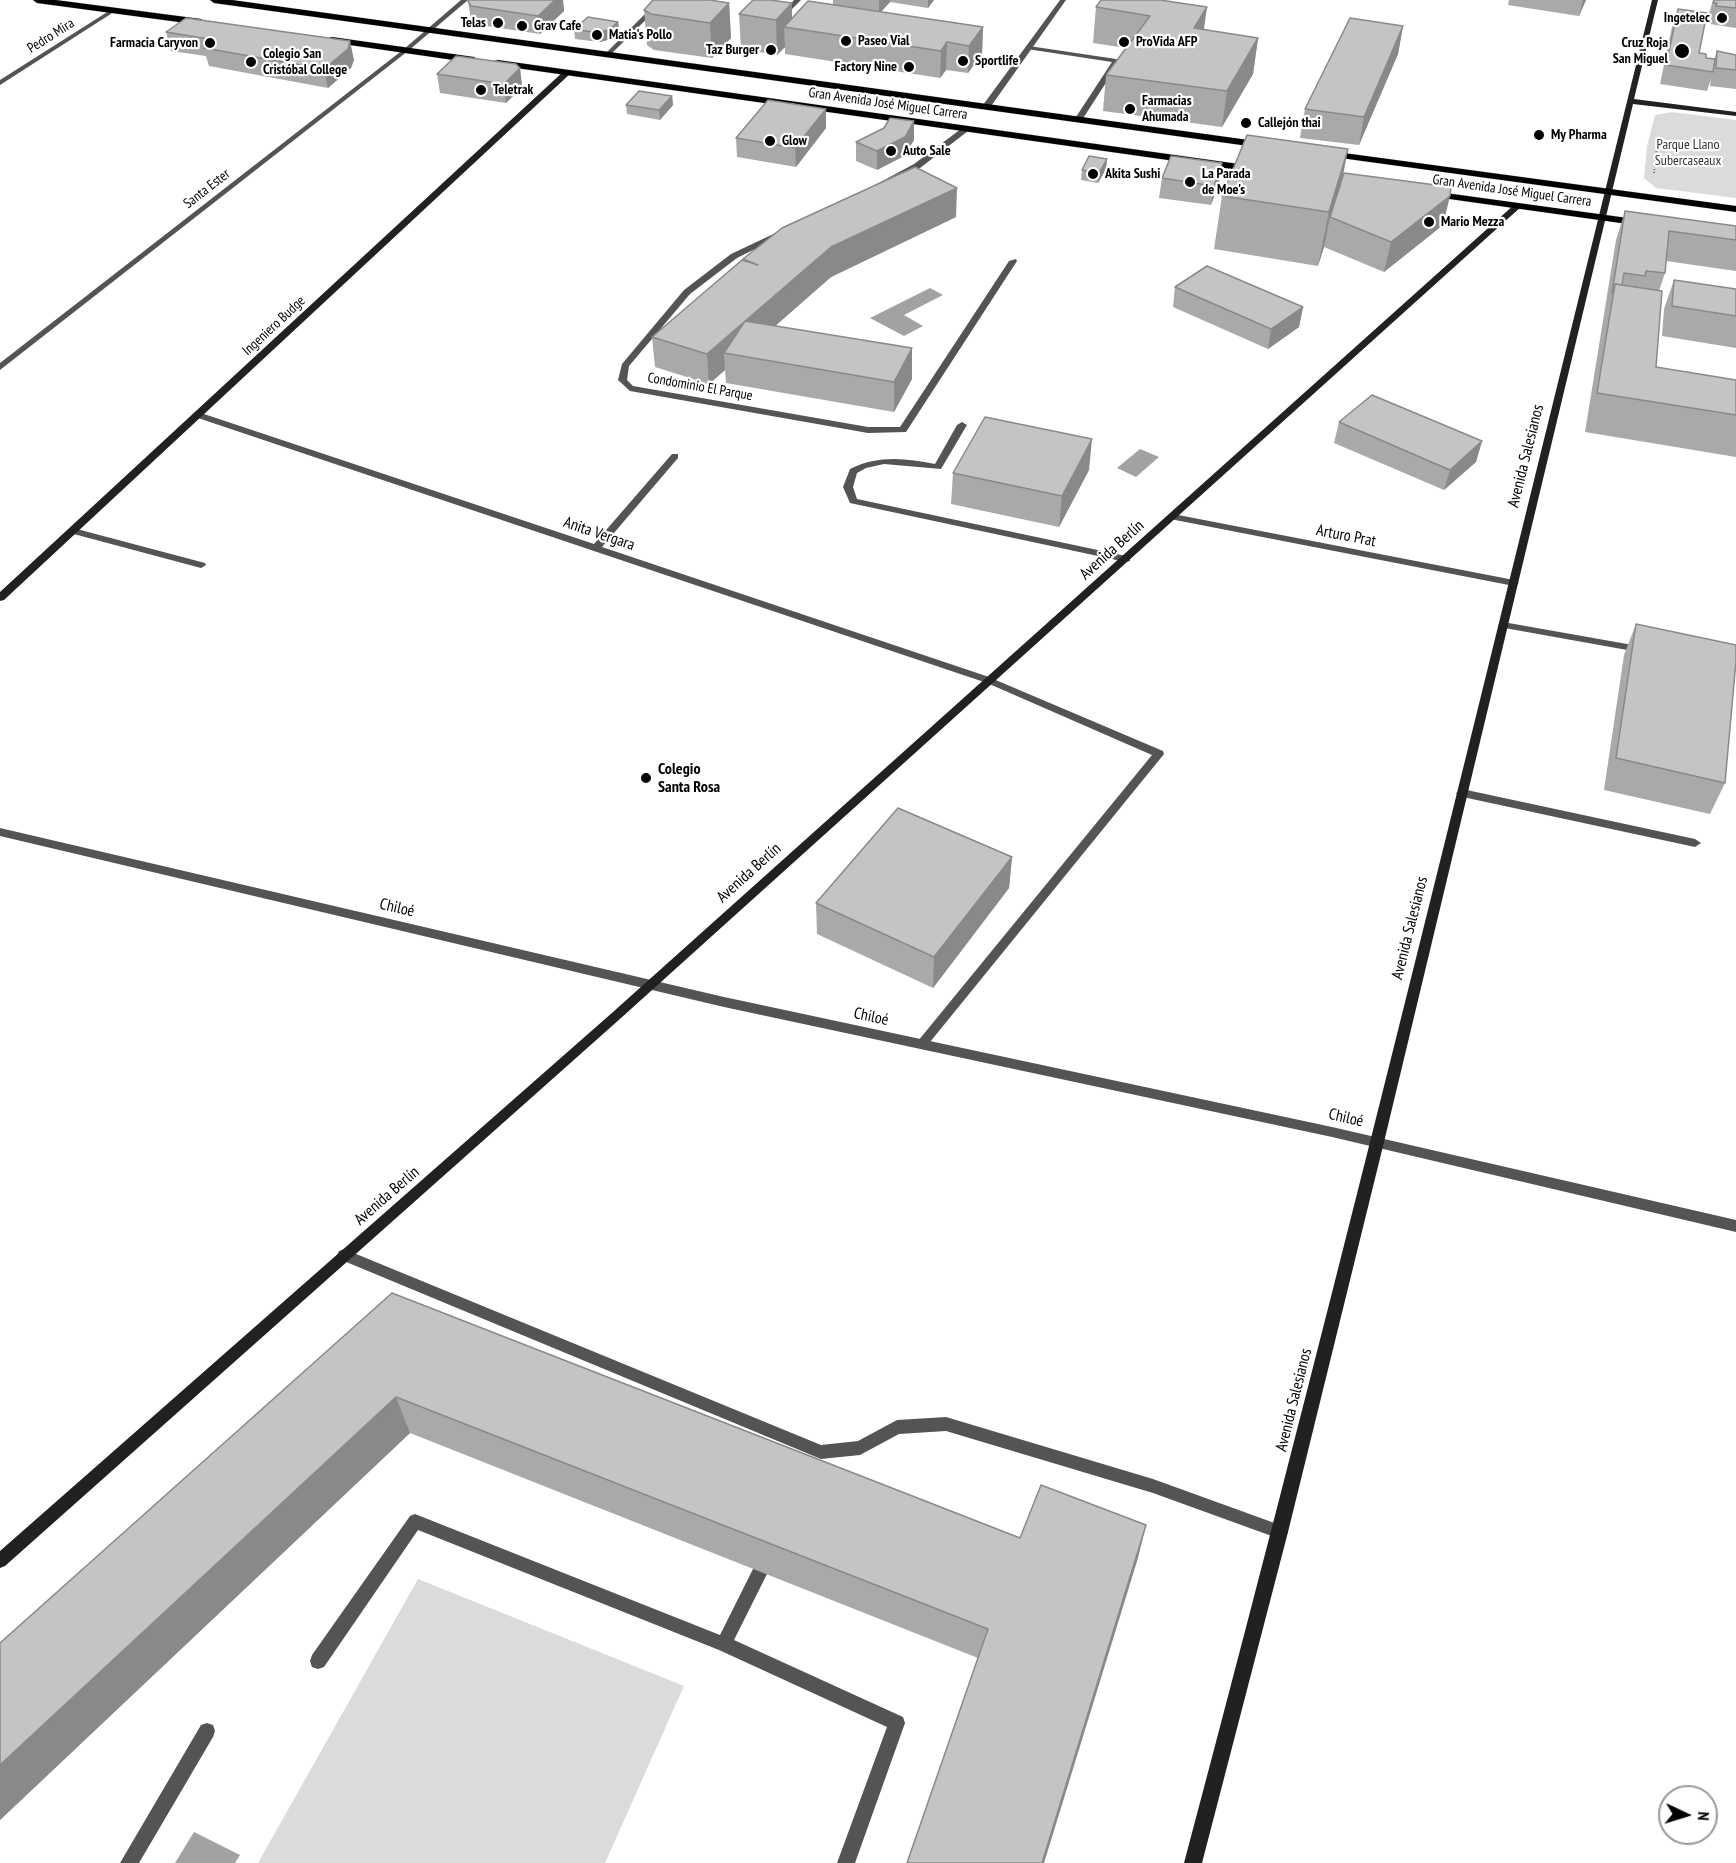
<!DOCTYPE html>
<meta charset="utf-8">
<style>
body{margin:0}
#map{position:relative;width:1736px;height:1863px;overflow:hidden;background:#fff;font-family:"PT Sans Narrow",sans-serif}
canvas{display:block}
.north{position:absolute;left:1658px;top:1785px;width:60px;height:60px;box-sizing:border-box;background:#fff;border:2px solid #999;border-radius:50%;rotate:94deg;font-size:16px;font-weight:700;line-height:24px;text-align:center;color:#000}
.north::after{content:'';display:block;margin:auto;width:21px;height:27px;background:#000;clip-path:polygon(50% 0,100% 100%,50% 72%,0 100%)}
</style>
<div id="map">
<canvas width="1736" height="1863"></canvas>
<div class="north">N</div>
</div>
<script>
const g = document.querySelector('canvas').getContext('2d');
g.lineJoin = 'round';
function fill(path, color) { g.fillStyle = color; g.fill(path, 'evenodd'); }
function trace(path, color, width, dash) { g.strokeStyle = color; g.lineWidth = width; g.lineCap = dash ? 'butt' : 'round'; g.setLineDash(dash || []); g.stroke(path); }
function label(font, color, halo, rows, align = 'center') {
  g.font = font + ' "PT Sans Narrow",sans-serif'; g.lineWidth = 4.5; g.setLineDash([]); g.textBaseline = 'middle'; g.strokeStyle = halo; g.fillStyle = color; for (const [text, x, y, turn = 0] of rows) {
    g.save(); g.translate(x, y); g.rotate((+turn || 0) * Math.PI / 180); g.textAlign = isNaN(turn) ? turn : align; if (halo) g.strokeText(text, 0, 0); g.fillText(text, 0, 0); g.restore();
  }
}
const green = new Path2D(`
 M1672,112L1736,120V198L1656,188L1644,178L1647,146L1655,115Z
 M418,1579L684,1686L605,1863H258Z`);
const water = new Path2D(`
 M930,288L943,295L904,315L923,326L904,336L870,318Z
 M1140,449L1159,457L1136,477L1117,468Z
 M194,1832L240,1855L235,1863H175Z`);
const path = new Path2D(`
 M1654,173L1657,147`);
const lane = new Path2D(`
 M794,0H801L790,11H786V9Z
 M1029,46L1116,59L1120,61L1082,120L1078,122L1074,120L1112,62L1027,49L1025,48Z
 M965,126L972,128L920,168L884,186L877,184L914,164Z
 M784,229L788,231L787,233L737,258L690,294L629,366L627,380L633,386L868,427H900L1009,261L1016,259L1017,261L906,432L868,433L630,391L618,380L622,364L684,290L731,254Z
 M962,422L967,425L941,469L884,464L866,468L857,473L853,487L857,499L1126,556L1130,557V561L1126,562L850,503L843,487L850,469C878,455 905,458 935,464L957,425Z
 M1503,622L1644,647L1649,650L1644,653L1499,627L1498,625Z
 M991,678L1163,751L1164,754L926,1047H918L916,1044L918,1041L1152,755L987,683L986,681L987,679Z
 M1462,789L1695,839L1701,843L1695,847L1458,796L1456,793Z
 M344,1249L821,1445L858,1441L897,1420L946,1417L1153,1479L1280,1525L1285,1527L1288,1532L1285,1537L1280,1539L1153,1493L946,1431L899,1434L860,1455L821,1459L339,1259L337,1255L339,1251Z
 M415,1514L720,1635L754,1567L760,1564L766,1567L768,1572L734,1640L903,1717L905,1723L855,1863H837L887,1727L719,1650L418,1530L324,1667L318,1669L312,1667L310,1661L312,1655L410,1516Z
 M207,1723L213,1725L215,1731L213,1737L139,1863H120L201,1725Z`);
const street = new Path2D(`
 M461,0H468L408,51L0,370V363L404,49Z
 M659,0H666L609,56H605V54Z
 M1060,0H1066L989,109H983V105Z
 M112,9L117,10L0,85V80Z
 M198,412L594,544L672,454H678V458L602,547L995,679L996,681L995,683H987L195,417L193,415Z
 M1173,514L1514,580L1519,583L1514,586L1170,519V515Z
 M73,528L205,563L206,565L201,568L70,533L68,531Z
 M0,828L724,997L1332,1127L1736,1220V1232L1332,1137L724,1007L0,836Z`);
const secondary = new Path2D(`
 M1652,0H1658L1634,99L1736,112V116L1633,104L1384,1142L1288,1532L1202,1863H1184C1349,1244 1499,621 1652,0Z
 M564,71L571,73L4,600L0,601V592Z
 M1515,204L1522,206L621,1018L5,1566L0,1568V1551L613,1012Z`);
const primary = new Path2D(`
 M33,0H56L201,19L205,22L201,25L37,3Z
 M210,0H232L1263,142L1268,145L1263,148L214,3Z
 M332,37L474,57L478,60L474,63L329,42V38Z
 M498,60L1253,166L1258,169L1253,172L495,65V61Z
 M1329,151L1736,206V212L1326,156L1324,154Z
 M1431,191L1642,220L1647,223L1642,226L1428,196L1426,194Z`);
const wall = new Path2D(`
 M469,0H563L564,11L540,34L473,24L471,20L468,1Z
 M833,0H934L928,8L890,2L881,12L983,27L982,54L968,73L946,70L940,78L785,54V47L777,55L741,49L739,14L792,19L833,5Z
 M1101,0L1204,30L1258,38L1253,74L1222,127L1103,111L1106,75L1126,48L1093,43L1096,7Z
 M1509,0H1586L1579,16L1508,5Z
 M1713,0H1736V28L1710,24L1711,22L1707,21Z
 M729,3L731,38L712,58L654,50L647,45L644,10Z
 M1678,9L1699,53L1706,58L1714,59L1717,51L1736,55V89L1710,86L1711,79L1707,91L1660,84L1672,27Z
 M618,22L619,31L611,39L600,42L575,39L574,29Z
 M1403,26L1398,54L1359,145L1300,138L1305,109Z
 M166,32L354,60L351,68L328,88L209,66L206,56L171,51Z
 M520,68L522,87L506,103L440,93L437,74Z
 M672,96L673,105L660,120L627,114L626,105Z
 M826,109V128L796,167L737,157L736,138Z
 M914,121V140L904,156L877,170L856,161V142Z
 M1107,159L1106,169L1098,183L1081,180L1082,170Z
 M1222,163L1219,183L1211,205L1159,198L1162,178Z
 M1344,173L1443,225L1384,272L1324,247L1318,266L1214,249L1222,196Z
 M1625,211L1736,226V271L1666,261L1665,273L1659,291L1656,367L1736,380V457L1585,432L1616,240Z
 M956,217L831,277L775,326L912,379L894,412L726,383L725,370L709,384L655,367L652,337L743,261V259Z
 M1674,280L1736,289V348L1662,336L1664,309Z
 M1175,287L1303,307L1299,327L1268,349L1173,307Z
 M1339,422L1482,441L1476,462L1444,490L1334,443Z
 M1089,470L1059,527L951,504L953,473Z
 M1636,624L1725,783L1710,814L1604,790L1624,655Z
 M1012,857L1009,888L933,988L817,934L816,903Z
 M392,1293L1020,1538L1138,1558L978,1658L410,1433L0,1820V1643Z`);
const shadedWall = new Path2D(`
 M555,0H563L564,11L540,34L538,16Z
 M879,0H890V2L879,14Z
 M928,0H934L928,8Z
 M1583,0H1586L1579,16Z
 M729,3L731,38L712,58L710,23Z
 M792,3V28L784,27L785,47L777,55L776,20Z
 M1207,7L1202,43L1194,28Z
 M618,22L619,31L611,39L600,42L599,33Z
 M1403,26L1398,54L1359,145L1364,117Z
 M983,27L982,54L968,73L969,46Z
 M1258,38L1253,74L1222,127L1227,91Z
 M350,41L354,60L351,68L328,88L324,69Z
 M947,42L946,70L940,78L941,51Z
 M520,68L522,87L506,103L504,84Z
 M672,96L673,105L660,120L659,110Z
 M826,109V128L796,167L795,148Z
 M914,121V140L904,156L877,170V151Z
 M1348,149L1338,202L1330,217L1324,247L1318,266L1329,212Z
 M1107,159L1106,169L1098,183L1099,173Z
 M1222,163L1219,183L1211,205L1214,186Z
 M957,188L956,217L831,277L741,356L724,353L725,370L709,384L707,354L831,247Z
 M1450,196L1443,225L1384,272L1391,242Z
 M1303,307L1299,327L1268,349L1271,329Z
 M912,348V379L894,412V382Z
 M1092,439L1089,470L1059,527L1062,496Z
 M1482,441L1476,462L1444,490L1450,470Z
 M1012,857L1009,888L933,988L934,957Z
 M396,1397L410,1433L0,1820V1765Z
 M1146,1525L1138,1558L1044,1863H1042Z`);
const building = new Path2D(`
 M469,0H555L538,16L471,6L468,1Z
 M653,0H710L729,3L710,23L651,14L644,10Z
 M753,0H770L792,3L776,20L739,14Z
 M1101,0H1160L1207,7L1194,28L1258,38L1227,91L1106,75L1150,16L1096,7Z
 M1714,0H1736V8L1716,6L1717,3H1713Z
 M808,1L983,27L969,46L947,42L941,51L784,27Z
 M1678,9L1707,13L1699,53L1706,54V58L1715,59L1713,72L1666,65Z
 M588,17L618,22L610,29L599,33L574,29Z
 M186,18L350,41L348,49L324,69L204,48L215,40L166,32Z
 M1350,18L1403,26L1364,117L1305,109Z
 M1717,51L1736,55V70L1716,68Z
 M456,56L516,64L520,68L504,84L437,74Z
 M639,91L672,96L659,110L626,105Z
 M768,100L826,109L795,148L736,138Z
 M890,118L914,121L905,137L877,151L856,142L884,128Z
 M1247,135L1348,149L1329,212L1222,196Z
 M1089,156L1107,159L1099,173L1082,170Z
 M1171,156L1222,163L1214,186L1162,178Z
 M915,167L957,188L831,247L707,354L652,337L742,260L758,265L743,259L782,228Z
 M1344,173L1451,187L1450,196L1391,242L1330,217Z
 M1625,211L1736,226V240L1669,231L1665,273L1646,271L1645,276L1624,273L1622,285L1615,284L1612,293Z
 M1207,266L1303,307L1271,329L1175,287Z
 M1674,280L1736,289V316L1672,306Z
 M1615,284L1662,291L1656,367L1736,380V415L1597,393Z
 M745,321L912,348L894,382L724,353Z
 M1372,395L1482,441L1450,470L1339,422Z
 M985,417L1092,439L1062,496L953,473Z
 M1636,624L1736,645V661L1725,783L1616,758Z
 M898,808L1012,857L934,957L816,903Z
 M392,1293L1020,1538L1041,1485L1146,1525L1042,1863H907L988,1629L396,1397L0,1765V1643Z`);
const markers = [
 [1722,18,6,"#000"],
 [498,23,6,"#000"],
 [522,26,6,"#000"],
 [597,35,6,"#000"],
 [846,41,6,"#000"],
 [1124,42,6,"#000"],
 [210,43,6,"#000"],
 [771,50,6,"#000"],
 [1682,51,8,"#000"],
 [963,61,6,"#000"],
 [251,62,6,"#000"],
 [909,67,6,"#000"],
 [481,90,6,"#000"],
 [1130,109,6,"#000"],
 [1246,123,6,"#000"],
 [1539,135,6,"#000"],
 [770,141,6,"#000"],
 [891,151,6,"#000"],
 [1093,174,6,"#000"],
 [1190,182,6,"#000"],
 [1429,222,6,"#000"],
 [646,778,6,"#000"]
];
const farPoinames = [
 ["Ingetelec",1710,18,"right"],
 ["Telas",486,23,"right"],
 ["Grav Cafe",534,26],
 ["Matia's Pollo",609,35],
 ["Paseo Vial",858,41],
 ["ProVida AFP",1136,42],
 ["Farmacia Caryvon",198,43,"right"],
 ["Cruz Roja",1668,43,"right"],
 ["San Miguel",1668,59,"right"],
 ["Taz Burger",759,50,"right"],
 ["Colegio San",263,54],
 ["Cristóbal College",263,70],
 ["Sportlife",975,61],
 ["Factory Nine",897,67,"right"],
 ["Teletrak",493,90],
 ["Farmacias",1142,101],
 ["Ahumada",1142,117],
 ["Callejón thai",1258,123],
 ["My Pharma",1551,135],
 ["Glow",782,141],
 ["Auto Sale",903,151],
 ["Akita Sushi",1105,174],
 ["La Parada",1202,174],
 ["de Moe's",1202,190],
 ["Mario Mezza",1441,222]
];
const farStreetnames = [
 ["Pedro Mira",51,36,-32],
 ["Gran Avenida José Miguel Carrera",888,104,8],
 ["Santa Ester",207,189,-38],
 ["Gran Avenida José Miguel Carrera",1512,191,8],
 ["Ingeniero Budge",274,326,-43],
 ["Condominio El Parque",700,387,10]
];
const farParknames = [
 ["Parque Llano",1688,145],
 ["Subercaseaux",1688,161]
];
const streetNames = [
 ["Avenida Salesianos",1526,456,-76],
 ["Anita Vergara",599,534,19],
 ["Arturo Prat",1346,536,11],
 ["Avenida Berlín",1112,550,-42],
 ["Avenida Berlín",749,873,-42],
 ["Chiloé",397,908,13],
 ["Avenida Salesianos",1410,928,-76],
 ["Chiloé",871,1017,12],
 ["Chiloé",1346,1118,13],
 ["Avenida Berlín",387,1196,-41],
 ["Avenida Salesianos",1294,1400,-76]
];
const poiNames = [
 ["Colegio",658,769],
 ["Santa Rosa",658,787]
];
fill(green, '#dbdbdb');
fill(water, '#a2a2a2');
trace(primary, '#dbdbdb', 1);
trace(path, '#767676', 2, [1, 2]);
fill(lane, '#545454');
fill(street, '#545454');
fill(secondary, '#212121');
fill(primary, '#000');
fill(wall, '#a9a9a9');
fill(shadedWall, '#898989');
fill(building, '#c4c4c4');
trace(building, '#898989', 1.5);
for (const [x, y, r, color] of markers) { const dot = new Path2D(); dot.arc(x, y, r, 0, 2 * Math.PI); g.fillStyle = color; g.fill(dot); trace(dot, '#fff', 2); }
label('bold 14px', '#000', '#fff', farPoinames, 'left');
label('14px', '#000', '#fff', farStreetnames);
label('14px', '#323232', '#fff', farParknames);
label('16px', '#000', '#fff', streetNames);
label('bold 16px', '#000', '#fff', poiNames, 'left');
</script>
